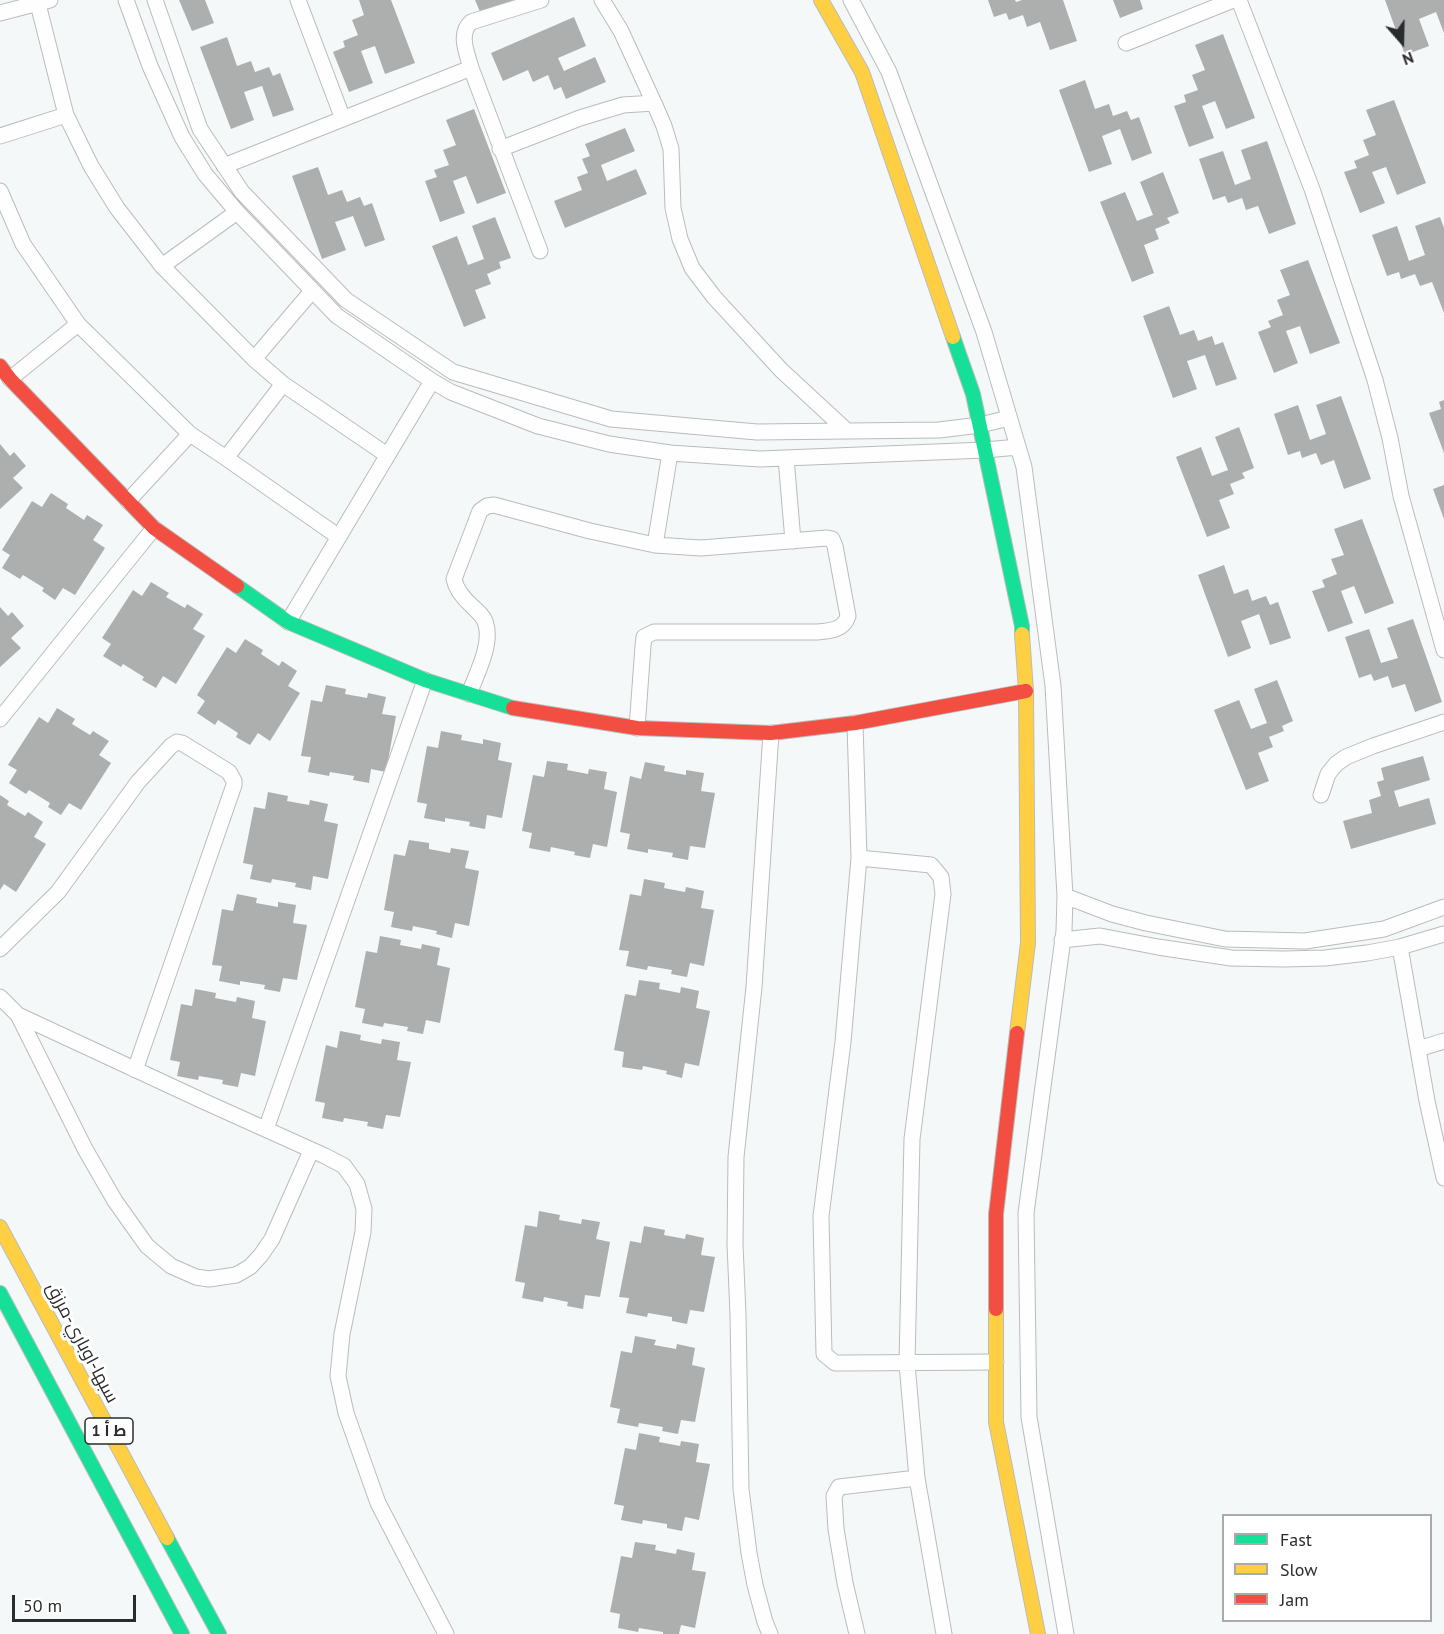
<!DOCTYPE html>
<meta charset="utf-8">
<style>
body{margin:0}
#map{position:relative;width:1444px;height:1634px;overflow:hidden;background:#f5f8f8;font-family:"PT Sans",sans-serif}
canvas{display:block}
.legend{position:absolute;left:1222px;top:1514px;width:210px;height:108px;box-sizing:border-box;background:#fff;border:2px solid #aaaaab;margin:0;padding:8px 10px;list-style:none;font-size:18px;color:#2a2b2c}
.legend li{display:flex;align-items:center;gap:12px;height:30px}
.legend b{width:30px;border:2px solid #aaaaab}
.north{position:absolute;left:1372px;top:12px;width:60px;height:60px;-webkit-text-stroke:4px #fff;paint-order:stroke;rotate:160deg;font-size:16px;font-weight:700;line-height:24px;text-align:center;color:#2a2b2c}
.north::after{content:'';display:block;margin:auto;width:21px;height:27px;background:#2a2b2c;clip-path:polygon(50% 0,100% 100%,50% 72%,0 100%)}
.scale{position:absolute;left:12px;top:1595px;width:124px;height:27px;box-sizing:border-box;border:3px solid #2a2b2c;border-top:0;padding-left:8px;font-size:18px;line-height:21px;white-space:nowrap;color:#2a2b2c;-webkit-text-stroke:4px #fff;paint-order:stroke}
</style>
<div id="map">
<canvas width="1444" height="1634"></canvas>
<ul class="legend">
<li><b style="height:8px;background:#16e098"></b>Fast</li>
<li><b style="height:8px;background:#ffcf43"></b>Slow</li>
<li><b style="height:8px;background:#f24e42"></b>Jam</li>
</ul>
<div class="north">N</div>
<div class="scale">50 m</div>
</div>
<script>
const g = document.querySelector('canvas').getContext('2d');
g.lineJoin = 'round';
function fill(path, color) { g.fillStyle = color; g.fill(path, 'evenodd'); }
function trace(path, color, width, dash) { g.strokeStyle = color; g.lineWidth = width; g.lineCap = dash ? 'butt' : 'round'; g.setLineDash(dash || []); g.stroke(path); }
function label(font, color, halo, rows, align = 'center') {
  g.font = font + ' "PT Sans",Cairo,sans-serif'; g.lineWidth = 6; g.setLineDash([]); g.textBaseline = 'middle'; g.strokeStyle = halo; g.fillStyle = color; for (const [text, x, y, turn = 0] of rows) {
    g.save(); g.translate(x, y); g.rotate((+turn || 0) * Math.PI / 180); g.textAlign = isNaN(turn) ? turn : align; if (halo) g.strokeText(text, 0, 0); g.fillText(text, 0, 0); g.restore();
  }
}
const building = new Path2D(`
 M179,0H205L214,23L192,31Z
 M359,0H391L415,63L385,74L375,46L361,51L373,83L349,92L333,52L345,47L343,41L358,35L352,20L364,15Z
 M475,0H514L481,14Z
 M988,0H1015L1016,2L1022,0H1063L1077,41L1050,50L1040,22L1027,27L1023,15L1009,20L1006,13L994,17Z
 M1113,0H1140L1143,9L1120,18Z
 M1385,0H1444V33L1436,12L1419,19L1429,46L1405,55Z
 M574,17L586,46L558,58L564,71L595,57L606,82L566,99L561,87L554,90L548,75L533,82L528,70L503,81L491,53Z
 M1223,34L1255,118L1226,129L1215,101L1202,106L1214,138L1189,147L1174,106L1186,102L1184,95L1198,90L1192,75L1205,70L1195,45Z
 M227,37L237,66L251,61L255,72L269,67L273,76L280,73L294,110L273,117L262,86L244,92L254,120L231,129L200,47Z
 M1085,80L1095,109L1109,104L1113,116L1127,111L1131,120L1139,117L1152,153L1132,161L1120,129L1102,136L1112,164L1089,172L1059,90Z
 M1394,100L1426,183L1397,195L1386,167L1372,172L1385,203L1360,213L1344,172L1357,168L1354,161L1369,155L1363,140L1376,135L1366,110Z
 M474,109L506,193L477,204L466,176L453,181L465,213L440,222L425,181L437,177L434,170L449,165L443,150L456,145L446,120Z
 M625,128L635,151L601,165L607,181L636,169L647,194L565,228L554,201L582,190L577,177L588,173L582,159L590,156L585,144Z
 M1267,141L1296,224L1269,234L1258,206L1246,210L1242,198L1228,203L1225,196L1213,200L1199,159L1223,151L1235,185L1251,179L1241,150Z
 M318,167L328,195L342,190L347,202L360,197L364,206L372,203L385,240L365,247L353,216L335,222L346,250L322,259L292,176Z
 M1163,172L1179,213L1167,218L1170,223L1155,229L1159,239L1144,245L1154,273L1132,282L1100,202L1125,192L1137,221L1153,215L1140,182Z
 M495,217L511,258L499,262L501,268L487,274L491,284L475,290L486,318L464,327L432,246L457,236L468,265L484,259L472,226Z
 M1440,217L1444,228V313L1432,282L1420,286L1415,274L1401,279L1399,272L1387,276L1372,235L1397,226L1409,261L1425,255L1415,226Z
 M1308,260L1340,343L1310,354L1300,326L1286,331L1298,363L1274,373L1258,332L1271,327L1268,321L1283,315L1277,300L1290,295L1280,270Z
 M1169,306L1180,335L1194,330L1198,341L1212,336L1215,345L1223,342L1237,379L1216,386L1205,355L1187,361L1197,389L1173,398L1143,316Z
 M1341,396L1371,479L1344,489L1334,460L1321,465L1316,453L1302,458L1300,451L1288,455L1274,414L1298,405L1310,440L1326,434L1316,405Z
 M1444,400V453L1429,413L1441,409L1439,402Z
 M1239,427L1254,468L1242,473L1245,478L1230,484L1234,494L1219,500L1230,528L1207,537L1176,457L1201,447L1212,476L1228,470L1215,437Z
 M0,444L10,456L14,452L26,466L13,478L23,488L0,509Z
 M1444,485V519L1433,489Z
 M51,493L68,504L66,508L84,520L87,515L103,525L93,540L105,548L75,595L63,588L55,600L42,591L44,588L23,575L20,579L2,568L10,555L2,550L32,501L42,507Z
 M1362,519L1394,603L1365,614L1354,586L1341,591L1353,623L1328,632L1312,591L1325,587L1322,580L1337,574L1331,559L1344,555L1334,529Z
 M1224,565L1234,594L1248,589L1252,601L1266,596L1270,605L1278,602L1291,638L1270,645L1259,614L1241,621L1251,648L1228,657L1198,575Z
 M151,582L169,593L166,597L185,608L187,604L203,614L193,629L205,636L176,684L163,676L156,688L142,680L144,677L123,664L121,667L103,656L111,644L102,638L133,590L142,596Z
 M0,607L8,616L12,612L24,626L11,638L21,648L0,667Z
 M1413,619L1442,702L1415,712L1405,684L1392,688L1388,676L1374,681L1371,674L1359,678L1345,637L1369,629L1381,663L1398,658L1387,628Z
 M245,639L263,650L261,654L279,666L282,661L297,671L288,686L300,693L270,741L258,733L250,745L236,737L238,733L218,720L215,725L197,713L205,701L197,695L227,647L236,653Z
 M1277,680L1293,721L1282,726L1284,731L1269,737L1273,747L1258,753L1269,781L1246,790L1214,710L1239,700L1251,729L1267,723L1254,689Z
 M326,685L346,689L345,694L367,698L368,693L386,697L382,714L396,716L386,772L371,769L369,783L353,780L354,776L330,772L329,776L308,772L311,757L301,756L311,700L322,702Z
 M57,708L75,719L72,724L90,735L93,731L109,741L99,755L111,763L81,810L69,803L61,815L48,807L50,803L29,790L26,794L9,783L17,770L8,765L39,717L48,723Z
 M441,731L462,735L461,740L483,744V739L501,743L498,760L512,763L502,818L487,815L485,829L469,826L470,822L445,818V822L424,818L427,804L417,802L427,746L438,748Z
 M1423,756L1430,780L1394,791L1399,807L1429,798L1436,824L1351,849L1343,821L1372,813L1369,800L1381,796L1377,782L1384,780L1381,768Z
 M547,761L568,764L567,770L588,774L589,769L607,772L604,789L617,792L607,847L593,844L590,858L574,855L575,852L551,847L550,852L529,848L532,833L522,831L533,775L544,777Z
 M645,762L665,766L664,771L686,775V770L704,773L701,791L715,793L705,848L690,846L688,860L672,857L673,853L648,849V853L627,849L630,834L620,832L630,776L641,779Z
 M268,792L288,796L287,801L309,805L310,800L328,804L324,821L338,824L328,879L313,876L311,890L295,887L296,883L272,879L271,883L250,879L253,865L243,863L254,807L265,809Z
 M0,795L9,801L7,805L25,816L28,812L43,822L34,837L46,844L16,892L4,884L0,890Z
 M409,840L429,843V849L450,853L451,848L469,851L465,868L479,871L469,926L455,923L452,938L436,934L437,931L413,926L412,931L391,927L394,912L384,910L394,854L405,856Z
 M644,879L665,883L664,888L685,892L686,887L704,891L701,908L714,910L704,966L690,963L687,977L671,974L672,970L648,966L647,970L626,966L629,951L619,950L630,894L641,896Z
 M237,894L257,898L256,903L278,907V902L296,905L293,923L307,925L297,980L283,978L280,992L264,989L265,985L240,981V985L219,981L222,966L212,965L222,909L233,911Z
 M380,936L401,940L400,945L421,949L422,944L440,948L437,965L450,968L440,1023L426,1020L423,1034L407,1031L408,1027L384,1023L383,1027L362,1023L365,1009L355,1007L366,951L377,953Z
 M639,980L660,983L659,989L680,993L681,987L699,991L696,1008L710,1011L699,1066L685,1063L682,1078L666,1074L667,1071L643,1066L642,1070L622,1067L624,1052L614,1050L625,994L636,996Z
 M195,989L216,993L215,998L236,1002L237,997L255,1001L252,1018L266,1021L255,1076L241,1073L238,1087L222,1084L223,1080L199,1076L198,1080L177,1076L180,1062L170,1060L181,1004L192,1006Z
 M340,1031L361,1035L360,1040L381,1044L382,1039L400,1042L397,1060L411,1062L400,1117L386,1115L383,1129L367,1126L368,1122L344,1118L343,1122L322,1118L325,1103L315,1101L326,1045L337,1048Z
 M539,1211L560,1215L559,1220L581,1224L582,1219L600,1222L596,1239L610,1242L600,1297L585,1295L583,1309L567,1306L568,1302L544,1297L543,1302L522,1298L525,1283L515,1281L525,1225L537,1227Z
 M644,1226L665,1230L664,1235L685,1239L686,1234L704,1238L701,1255L715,1257L704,1312L690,1310L687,1324L672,1321V1317L648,1313L647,1317L626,1313L629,1298L619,1297L630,1241L641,1243Z
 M635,1336L656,1340L654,1345L676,1349L677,1344L695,1348L692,1365L705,1368L695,1422L681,1420L678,1434L662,1431L663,1427L639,1423L638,1427L617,1423L620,1409L610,1407L621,1351L632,1353Z
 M639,1433L660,1437L659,1442L680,1446L681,1441L699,1444L696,1462L710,1464L699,1520L685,1517L682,1531L667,1528V1524L643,1520L642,1524L621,1520L624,1506L614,1504L625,1448L636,1450Z
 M635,1542L656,1545L655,1550L676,1554L677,1549L695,1553L692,1570L706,1572L695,1628L681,1625L679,1634H663V1632L639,1628L638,1632L618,1628L620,1614L610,1612L621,1556L632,1558Z`);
const street = new Path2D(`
 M37,0L66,115L91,166L117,208L162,266L237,212
 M126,0L150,66L182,137L205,174L237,212L337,316L432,381L451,392L538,426L609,444L670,453L760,459L985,450L1018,447
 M155,0L200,129L242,192L346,300L453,372L611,419L757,432L939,430L980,425L1009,418
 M298,0L343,119
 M602,0L621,31L654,103
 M851,0L889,72L984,332L1024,467L1053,686L1065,896L1064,931L1026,1213L1029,1417L1066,1634
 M1239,0L1312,189L1375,380L1390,438L1401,496L1444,650
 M0,13L50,0
 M1126,43L1233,0
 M471,68C467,53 458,34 471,22L541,0
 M0,136L66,115
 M500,149L580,118L623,105L654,103L664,126L671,149L673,208L680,239L692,268L714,297L781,370L847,431
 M224,166L471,68L540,251
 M0,191L23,244L78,324L190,434
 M162,266L254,359
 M312,291L254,359L283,384L387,455
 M10,379L78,324
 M226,458L283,384
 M786,458L793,541
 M128,501L190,434L226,458L339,537
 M655,545L670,453
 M288,622L432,381
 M469,694C476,675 492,645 486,625C485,617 477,611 472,606C463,598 456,590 454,579L480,511L487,506L494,505L590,531L655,545L701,548L827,538L832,539L835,546L848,616C844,630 830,631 817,632H654L644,637L643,646L637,728
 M0,719L154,528
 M855,723L859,858L843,1042L821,1216L824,1354L835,1363H845L996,1362
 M1321,795L1328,774L1336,764L1346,757L1373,746L1444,722
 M859,858L931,865L941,877L943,894L912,1139L907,1364L917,1478L944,1634
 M1065,896L1112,914L1146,923L1225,939L1305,941L1384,929L1444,907
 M1062,940L1100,936L1158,947L1231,958L1284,959L1325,958L1367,953L1400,947L1444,934
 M1400,947L1427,1101L1444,1178
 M0,949L58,892L138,782L171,746L177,742L182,743L229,772L234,781V785L135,1070
 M0,997L18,1015L85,1149L115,1201L147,1246L171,1266L196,1277L209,1279L236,1275L250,1267L261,1255L272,1239L311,1151
 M18,1015L203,1101L325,1156L344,1166L357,1184L364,1209L363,1232L342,1334L338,1376L346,1413L378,1503L446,1634
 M1418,1049L1444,1041
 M266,1129L425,680
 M770,1634L765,1622L755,1585L749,1553L741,1489L738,1315L735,1244L736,1157L754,987L771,733
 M857,1634L845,1583L836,1529L834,1496L839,1487L917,1478`);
const fast = new Path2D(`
 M953,337L973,394L1022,626V634
 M237,586L288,622L425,680L513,708
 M0,1293L182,1634
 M167,1538L219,1634`);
const slow = new Path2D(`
 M821,0L862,72L953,337
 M1017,1033L1028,943L1026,691L1022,634
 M0,1227L167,1538
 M996,1309V1422L1038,1634`);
const jam = new Path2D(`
 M0,366L10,379L154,528L237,586
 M513,708L637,728L771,733L855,723L1026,691
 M996,1309V1214L1017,1033`);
const shields = [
 [109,1431,48]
];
const shieldNames = [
 ["ط أ 1",109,1431]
];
const streetNames = [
 ["سبها-اوباري-مرزق",82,1343,62]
];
fill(building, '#adafaf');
trace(street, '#babcbc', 17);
trace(fast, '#babcbc', 16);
trace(slow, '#babcbc', 16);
trace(jam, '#babcbc', 16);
trace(street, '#fefefe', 15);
trace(fast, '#16e098', 14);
trace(slow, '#ffcf43', 14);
trace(jam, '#f24e42', 14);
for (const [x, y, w] of shields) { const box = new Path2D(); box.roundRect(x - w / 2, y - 13, w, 26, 4.5); g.fillStyle = '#fff'; g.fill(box); trace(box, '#2a2b2c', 1.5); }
label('bold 16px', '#2a2b2c', null, shieldNames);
label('18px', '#2a2b2c', '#fff', streetNames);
</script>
